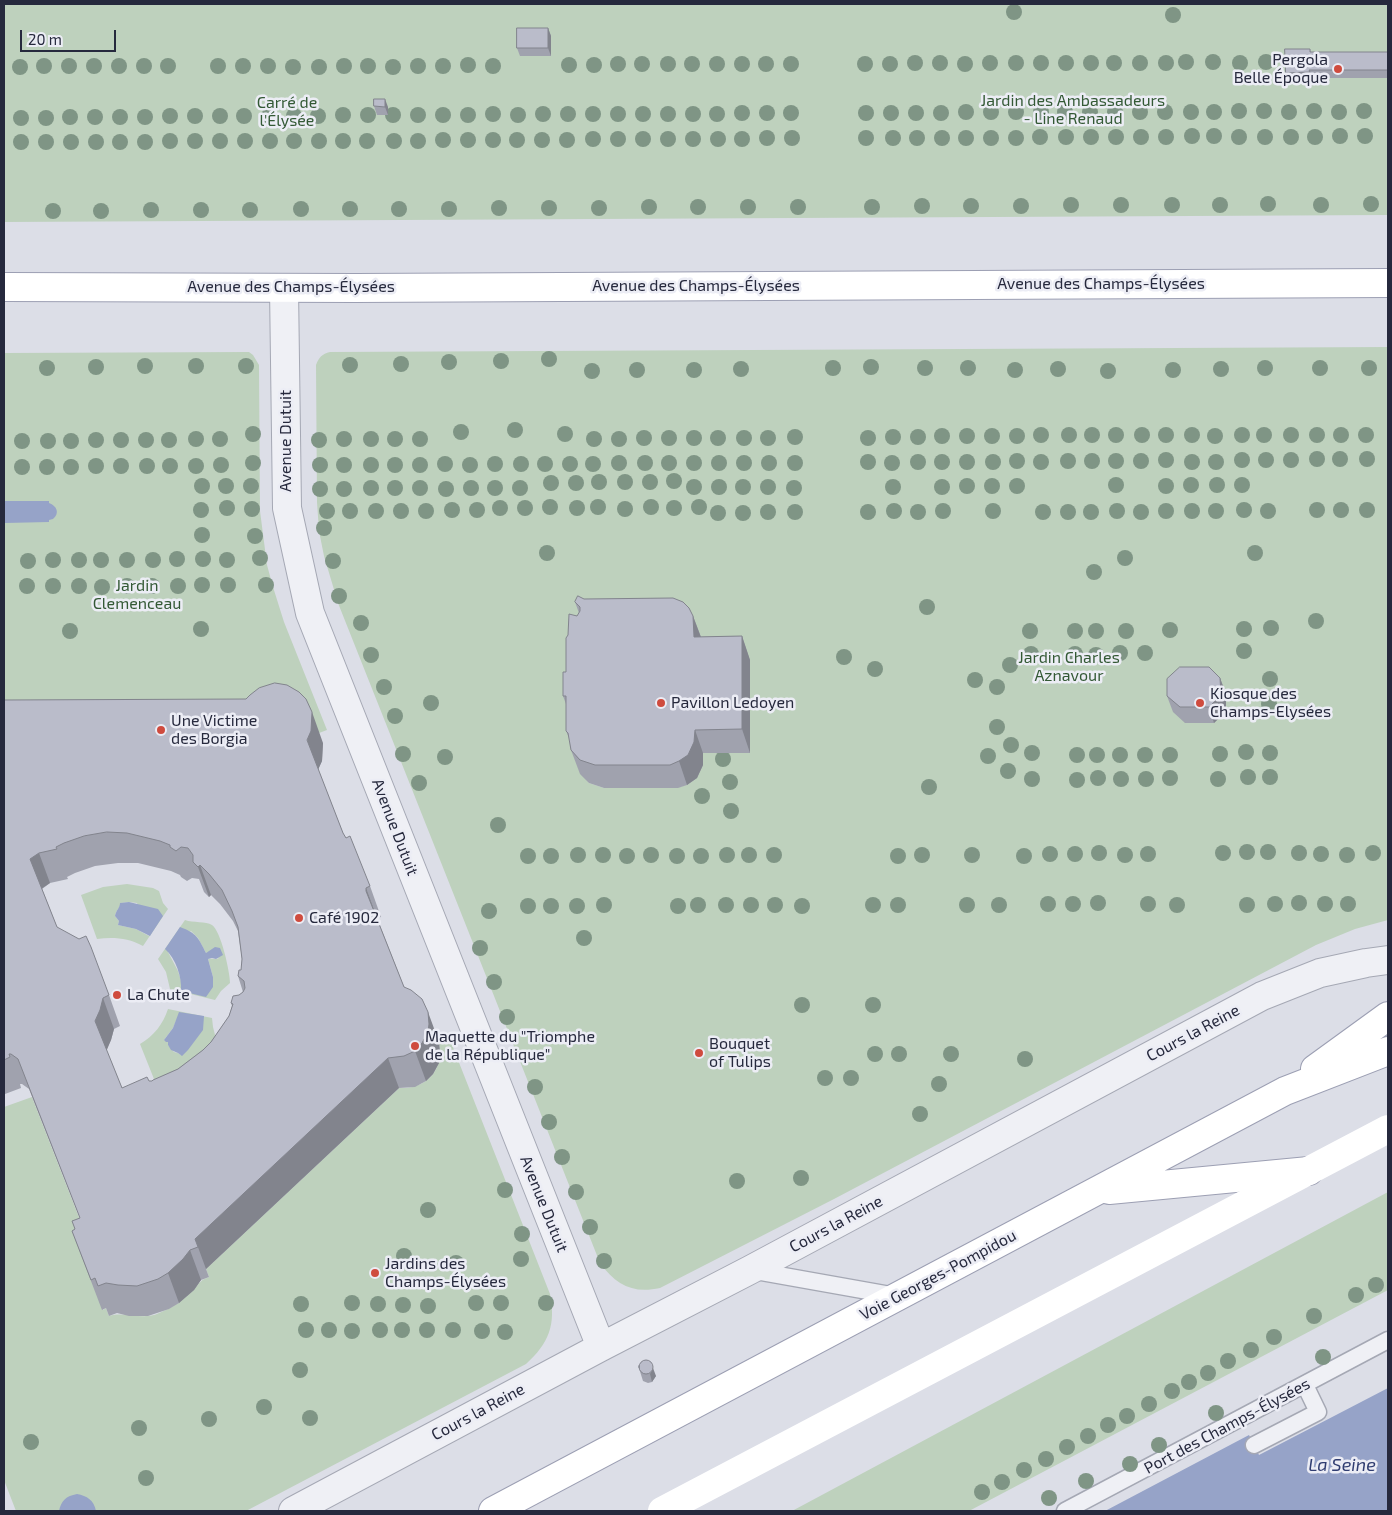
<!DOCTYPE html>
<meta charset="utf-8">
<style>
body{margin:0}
#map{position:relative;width:1392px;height:1515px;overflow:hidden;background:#dcdee7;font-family:"Exo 2",sans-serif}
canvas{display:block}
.frame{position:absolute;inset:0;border:5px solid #26293d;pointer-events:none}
.scale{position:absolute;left:20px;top:30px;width:96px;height:22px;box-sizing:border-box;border:2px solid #26293d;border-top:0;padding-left:6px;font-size:15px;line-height:18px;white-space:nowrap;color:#26293d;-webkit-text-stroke:4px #ecedf5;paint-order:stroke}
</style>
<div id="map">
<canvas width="1392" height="1515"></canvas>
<div class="frame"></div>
<div class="scale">20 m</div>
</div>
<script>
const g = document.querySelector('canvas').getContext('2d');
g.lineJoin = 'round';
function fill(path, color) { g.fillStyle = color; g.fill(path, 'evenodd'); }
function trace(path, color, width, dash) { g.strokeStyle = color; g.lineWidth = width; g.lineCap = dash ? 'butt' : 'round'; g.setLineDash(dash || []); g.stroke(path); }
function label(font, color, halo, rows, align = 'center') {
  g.font = font + ' "Exo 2",sans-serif'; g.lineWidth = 5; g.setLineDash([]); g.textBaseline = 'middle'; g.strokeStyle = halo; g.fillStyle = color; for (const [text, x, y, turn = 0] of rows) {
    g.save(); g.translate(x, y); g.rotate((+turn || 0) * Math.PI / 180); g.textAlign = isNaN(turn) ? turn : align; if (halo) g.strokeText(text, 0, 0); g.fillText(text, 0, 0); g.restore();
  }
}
const green = new Path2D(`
 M4,4H1388V215L4,222Z
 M1388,347V920L1355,929L1316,945L834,1199L660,1288C633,1294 616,1285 600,1263L338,603L324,556L319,531L317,502L316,365C319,357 322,354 330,352ZM572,719L750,752L703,753C702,771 699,781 680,787L604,788L589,783L579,770Z
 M249,352L253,355L259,365L260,511L267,565L273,587L284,622L327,730L319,733L4,731V353Z
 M127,884L153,888L159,891L163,903L168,909L143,946C128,938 114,937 97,939L81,895L103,887ZM129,902L137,903L149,936L136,929L118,925L119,921L115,916C116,910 120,908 121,903Z
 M185,920C193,923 206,921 212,925C221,931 230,972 230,983L221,991L215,1000L170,989L166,972L158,959ZM191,931L198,938L206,953L209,952L219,958C215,960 212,958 208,959L213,977V987L182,984L178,971L168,952Z
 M168,1009L212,1018L213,1027L217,1043L158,1089L140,1044C154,1036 163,1024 168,1009ZM176,1021L181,1055L178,1053L174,1052L168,1045V1042L164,1040L173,1028Z
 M447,1032L550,1294C556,1325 549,1343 526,1364L246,1511H16L4,1480V1107L32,1097L91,1248L103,1310L106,1308L109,1316C121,1312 135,1317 148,1316C154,1316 161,1312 166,1310C177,1305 186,1297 194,1289C200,1283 200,1280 209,1277L206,1269L399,1088C430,1090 447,1064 437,1036Z
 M1388,1192V1290L969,1511H792Z`);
const water = new Path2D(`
 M5,501H49V503C57,506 60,513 53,519L49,520V522L5,523C3,517 3,506 5,501Z
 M129,902L158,909L163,916L150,936L136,929L118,925L119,921L115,916C116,910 120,908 120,903Z
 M180,927C197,933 199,939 206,953L215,947L220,948L223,955L216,959L212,958L208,959L213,977V987L206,997L181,991C182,977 176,959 165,949Z
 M179,1012L204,1016L203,1030L188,1050L182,1056L178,1053L171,1050L168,1045V1042H166L164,1040L173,1028Z
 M1388,1388V1511H1105L1249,1435L1259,1455Z
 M77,1494C87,1496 94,1500 96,1511H59C61,1501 66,1496 77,1494Z`);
const lane = new Path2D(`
 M750,1270L896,1296
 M1254,1445L1318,1412L1305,1385
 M1065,1511L1388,1340`);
const street = new Path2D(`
 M284,288L287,508L310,613L601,1347
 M293,1511L601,1347L750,1270L1262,996L1320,973L1366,963L1388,960`);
const secondary = new Path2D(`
 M662,1511L1388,1129`);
const primary = new Path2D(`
 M4,287L356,288L1388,283
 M1315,1069L1388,1016
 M1109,1190L1309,1171
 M493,1511L1285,1091L1388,1051`);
const trees = [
 [1014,12],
 [1173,15],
 [1186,62],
 [1213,62],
 [1266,62],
 [915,63],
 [940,63],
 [990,63],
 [1016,63],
 [1041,63],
 [1066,63],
 [1091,63],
 [1114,63],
 [1140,63],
 [1166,63],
 [1240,63],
 [618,64],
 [642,64],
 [668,64],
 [692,64],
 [717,64],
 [742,64],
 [766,64],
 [791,64],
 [865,64],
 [890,64],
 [965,64],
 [468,65],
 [569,65],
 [594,65],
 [44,66],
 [69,66],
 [94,66],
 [119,66],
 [144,66],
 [168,66],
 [218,66],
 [243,66],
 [268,66],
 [344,66],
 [368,66],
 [418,66],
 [443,66],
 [493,66],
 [20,67],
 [293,67],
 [319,67],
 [393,67],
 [1239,111],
 [1264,111],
 [1314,111],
 [1364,111],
 [966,112],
 [991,112],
 [1016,112],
 [1041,112],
 [1065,112],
 [1090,112],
 [1115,112],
 [1140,112],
 [1165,112],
 [1191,112],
 [1214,112],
 [1289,112],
 [1339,112],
 [742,113],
 [767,113],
 [791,113],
 [866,113],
 [891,113],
 [916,113],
 [941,113],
 [493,114],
 [543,114],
 [568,114],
 [593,114],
 [618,114],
 [643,114],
 [668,114],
 [693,114],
 [717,114],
 [343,115],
 [368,115],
 [393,115],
 [418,115],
 [443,115],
 [468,115],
 [518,115],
 [170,116],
 [195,116],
 [220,116],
 [244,116],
 [269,116],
 [294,116],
 [318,116],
 [70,117],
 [95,117],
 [120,117],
 [145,117],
 [21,118],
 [46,118],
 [1192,136],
 [1214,136],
 [1340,136],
 [1365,136],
 [1040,137],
 [1066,137],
 [1091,137],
 [1116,137],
 [1141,137],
 [1166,137],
 [1239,137],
 [1265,137],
 [1291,137],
 [1315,137],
 [767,138],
 [792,138],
 [866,138],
 [893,138],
 [917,138],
 [942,138],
 [966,138],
 [991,138],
 [1016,138],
 [593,139],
 [618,139],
 [643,139],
 [668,139],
 [693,139],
 [718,139],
 [742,139],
 [443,140],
 [468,140],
 [493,140],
 [517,140],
 [542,140],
 [567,140],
 [170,141],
 [195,141],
 [220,141],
 [245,141],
 [270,141],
 [294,141],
 [319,141],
 [343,141],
 [367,141],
 [394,141],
 [418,141],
 [21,142],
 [46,142],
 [71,142],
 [96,142],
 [120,142],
 [145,142],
 [1268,204],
 [1371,204],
 [1071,205],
 [1121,205],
 [1172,205],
 [1220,205],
 [1321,205],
 [922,206],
 [971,206],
 [1021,206],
 [649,207],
 [698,207],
 [748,207],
 [798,207],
 [872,207],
 [499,208],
 [549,208],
 [599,208],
 [301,209],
 [350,209],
 [399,209],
 [449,209],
 [151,210],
 [201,210],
 [250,210],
 [53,211],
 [101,211],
 [549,359],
 [501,361],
 [449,362],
 [401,364],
 [350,365],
 [145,366],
 [196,366],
 [246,366],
 [96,367],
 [871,367],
 [47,368],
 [833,368],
 [925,368],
 [968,368],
 [1265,368],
 [1320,368],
 [1369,368],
 [741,369],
 [1058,369],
 [1221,369],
 [637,370],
 [694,370],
 [1015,370],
 [1173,370],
 [592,371],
 [1108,371],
 [515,430],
 [461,432],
 [253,434],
 [565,434],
 [1041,435],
 [1069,435],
 [1092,435],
 [1116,435],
 [1142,435],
 [1166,435],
 [1192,435],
 [1242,435],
 [1264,435],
 [1291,435],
 [1317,435],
 [1341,435],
 [1366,435],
 [942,436],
 [967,436],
 [992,436],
 [1017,436],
 [1215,436],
 [795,437],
 [893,437],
 [918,437],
 [644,438],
 [669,438],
 [694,438],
 [718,438],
 [744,438],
 [768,438],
 [868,438],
 [196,439],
 [220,439],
 [344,439],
 [371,439],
 [395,439],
 [420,439],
 [594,439],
 [619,439],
 [96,440],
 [121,440],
 [146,440],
 [169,440],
 [319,440],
 [22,441],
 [48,441],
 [71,441],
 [1317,459],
 [1340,459],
 [1367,459],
 [1166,460],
 [1242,460],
 [1266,460],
 [1291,460],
 [1017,461],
 [1068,461],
 [1092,461],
 [1116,461],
 [1141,461],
 [868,462],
 [918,462],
 [942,462],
 [967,462],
 [993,462],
 [1041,462],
 [1192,462],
 [1216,462],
 [253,463],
 [619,463],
 [645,463],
 [669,463],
 [694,463],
 [719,463],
 [744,463],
 [769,463],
 [795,463],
 [892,463],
 [445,464],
 [495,464],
 [521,464],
 [545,464],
 [570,464],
 [593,464],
 [221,465],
 [320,465],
 [344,465],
 [371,465],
 [395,465],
 [420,465],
 [470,465],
 [96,466],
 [121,466],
 [147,466],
 [170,466],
 [196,466],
 [22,467],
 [47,467],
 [71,467],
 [674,481],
 [599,482],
 [625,482],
 [650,482],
 [551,483],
 [576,483],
 [1116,485],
 [1191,485],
 [1217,485],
 [1242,485],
 [202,486],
 [226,486],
 [251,486],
 [967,486],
 [992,486],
 [1017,486],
 [1166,486],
 [694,487],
 [719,487],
 [743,487],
 [768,487],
 [893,487],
 [942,487],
 [371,488],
 [395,488],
 [420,488],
 [471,488],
 [495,488],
 [520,488],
 [794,488],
 [320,489],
 [344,489],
 [446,489],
 [550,507],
 [598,507],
 [651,507],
 [699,507],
 [227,508],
 [500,508],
 [525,508],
 [577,508],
 [674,508],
 [252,509],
 [625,509],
 [201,510],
 [452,510],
 [477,510],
 [1244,510],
 [1317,510],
 [1341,510],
 [1367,510],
 [327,511],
 [350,511],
 [376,511],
 [401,511],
 [426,511],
 [894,511],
 [943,511],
 [993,511],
 [1117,511],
 [1166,511],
 [1192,511],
 [1216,511],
 [1268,511],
 [768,512],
 [795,512],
 [868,512],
 [918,512],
 [1043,512],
 [1068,512],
 [1091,512],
 [1141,512],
 [718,513],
 [743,513],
 [324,528],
 [202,535],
 [255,536],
 [547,553],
 [1255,553],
 [260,558],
 [1125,558],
 [177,559],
 [203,559],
 [53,560],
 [79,560],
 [101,560],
 [127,560],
 [153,560],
 [227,560],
 [28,561],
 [333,561],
 [1094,572],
 [202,585],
 [228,585],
 [266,585],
 [27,586],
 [53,586],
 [79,586],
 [127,586],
 [152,586],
 [178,586],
 [102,587],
 [339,596],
 [927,607],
 [1316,621],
 [361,623],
 [1271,628],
 [201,629],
 [1244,629],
 [1170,630],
 [70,631],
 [1030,631],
 [1075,631],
 [1096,631],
 [1126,631],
 [1244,651],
 [1120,653],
 [1145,653],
 [1031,654],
 [1075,654],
 [371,655],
 [1096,655],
 [844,657],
 [1010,665],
 [875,669],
 [1270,679],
 [975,680],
 [384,687],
 [997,687],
 [431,703],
 [1269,704],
 [395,716],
 [997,727],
 [1011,745],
 [1246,752],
 [1032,753],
 [1270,753],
 [403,754],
 [1220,754],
 [1077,755],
 [1097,755],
 [1120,755],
 [1145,755],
 [1170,755],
 [988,756],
 [445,757],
 [723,759],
 [1008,771],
 [1248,777],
 [1270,777],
 [1098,778],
 [1170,778],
 [1032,779],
 [1121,779],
 [1146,779],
 [1218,779],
 [1077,780],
 [730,782],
 [419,783],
 [929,787],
 [702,796],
 [731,811],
 [498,825],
 [1247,852],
 [1268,852],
 [1099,853],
 [1223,853],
 [1299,853],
 [1373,853],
 [1050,854],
 [1075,854],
 [1148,854],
 [1321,854],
 [578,855],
 [603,855],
 [651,855],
 [727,855],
 [749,855],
 [774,855],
 [922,855],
 [972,855],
 [1125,855],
 [1347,855],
 [528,856],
 [551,856],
 [627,856],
 [677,856],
 [701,856],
 [898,856],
 [1024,856],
 [1098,903],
 [1299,903],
 [1048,904],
 [1073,904],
 [1148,904],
 [1275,904],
 [1325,904],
 [1348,904],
 [604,905],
 [698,905],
 [726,905],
 [751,905],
 [775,905],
 [873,905],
 [898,905],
 [967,905],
 [999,905],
 [1177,905],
 [1247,905],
 [528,906],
 [551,906],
 [577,906],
 [678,906],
 [802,906],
 [489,911],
 [584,938],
 [480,948],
 [494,982],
 [802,1005],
 [873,1005],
 [507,1017],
 [875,1054],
 [899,1054],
 [951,1054],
 [1025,1059],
 [825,1078],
 [851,1078],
 [939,1084],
 [535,1087],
 [920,1114],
 [549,1122],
 [562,1157],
 [801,1178],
 [737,1181],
 [505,1190],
 [576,1192],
 [428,1210],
 [590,1227],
 [522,1234],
 [404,1256],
 [521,1259],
 [604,1261],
 [456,1263],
 [1376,1285],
 [1356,1295],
 [352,1303],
 [476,1303],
 [501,1303],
 [546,1303],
 [301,1304],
 [378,1304],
 [403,1305],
 [428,1306],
 [1314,1316],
 [306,1330],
 [329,1330],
 [380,1330],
 [402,1330],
 [427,1330],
 [453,1330],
 [352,1331],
 [482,1331],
 [505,1332],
 [1274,1337],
 [1251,1350],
 [1323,1357],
 [1228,1361],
 [300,1370],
 [1208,1373],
 [1189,1382],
 [1172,1391],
 [1149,1404],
 [264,1407],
 [1216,1413],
 [1127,1416],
 [310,1418],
 [209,1419],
 [1108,1425],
 [139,1428],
 [1088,1436],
 [31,1442],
 [1159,1445],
 [1067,1447],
 [1046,1459],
 [1130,1464],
 [1024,1470],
 [146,1478],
 [1086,1481],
 [1002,1482],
 [982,1492],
 [1049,1498]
];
const wall = new Path2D(`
 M548,28L551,36V56H520L517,48Z
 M1310,49L1311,52H1388V78H1312L1313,80L1288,81L1286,73Z
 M374,106L388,107V115H377Z
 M584,599L693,616L701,637L742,636L750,660V753H703V765L697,778L687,785L678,788H604L589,783L580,774L571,750L570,740L566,731V704L563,696L566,672L568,635L579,613L575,602Z
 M1220,678L1226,694V711L1214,723H1185L1173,712L1167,696Z
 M4,700L323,743L322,761L318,769L343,833L370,886L381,917L377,918L404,987L439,1042L440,1054L439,1063L433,1074L426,1081L415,1087L399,1088L206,1269L209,1277L201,1280L194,1290L179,1303L169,1309L148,1316H129L117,1313L109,1316L106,1308L102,1310L72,1231L75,1229L80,1218L29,1089L22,1084H20L21,1088L5,1094L4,1091ZM118,863H138L171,871L180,875L181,877L187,881L192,878L199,879L204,892L209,897L211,895L220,904L233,921L238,931L242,959L241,970L238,976L243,992L231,1003L232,1006L229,1016L211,1042L203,1050L178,1069L152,1081H149L122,1088L106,1050L111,1040L114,1029L120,1026L109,995L57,927L42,889L50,883L68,879L67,877L75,873L95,866Z
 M638,1365L656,1376L652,1382L648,1383L643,1381Z`);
const shadedWall = new Path2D(`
 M548,28L551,36V56L548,48Z
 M385,99L388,107V115L385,107Z
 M693,616L702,640L694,637Z
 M742,636L750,660V753L742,729Z
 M1220,678L1226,694V711L1214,723L1209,707Z
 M312,712L323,743L322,761L318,770L307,740Z
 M695,730L703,753V765L697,778L687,785L679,761Z
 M39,853L50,883L41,889L30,859Z
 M200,865L211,895L209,897L198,867Z
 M366,888L377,918L366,891Z
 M103,998L114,1029L111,1040L106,1052L95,1021Z
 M428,1012L439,1042L440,1054L439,1063L433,1074L426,1081L415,1051Z
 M388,1058L399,1088L206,1269L195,1239Z
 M190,1250L201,1280L194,1290L179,1303L168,1273Z
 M653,1368L656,1376L652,1382L650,1374Z`);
const building = new Path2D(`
 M517,28H548V48H517Z
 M1285,49H1310V52H1388V70H1309L1310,72L1286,73Z
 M374,99H385V107L374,106Z
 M578,596L584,599L673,598L683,602L689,608L693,616L694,637L742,636V729L695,730L694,742L688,755L679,761L670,765H595L580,760L571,750L568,733L566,731V696H563V672H566V638L568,635L569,614L577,616L580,611V607L575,602Z
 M1180,667H1209L1220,678L1221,695L1209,707H1180L1167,696V679Z
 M275,683L287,685L299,692L306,699L312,712L311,731L307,740L343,833L346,838L350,836L370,886L366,888V891L404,987L411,990L422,999L428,1012L429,1024L428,1032L422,1043L415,1051L404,1056L388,1058L195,1239L198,1247L190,1250L183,1259L168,1273L158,1279L137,1286L118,1285L106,1283L98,1286L95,1278L91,1280L72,1231L75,1229L72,1221L80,1218L18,1059L11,1054H9L10,1057L4,1060V700L246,699L250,695L259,688ZM107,832L127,833L160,841L170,845V847L176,851L181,847L188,848L193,855V862L198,867L200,865L209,874L222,890L232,911L238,927L242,959L241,970H239L238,976L244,981L245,988L243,992L239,995L233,996L231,1003L233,1004L229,1016L211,1042L203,1050L178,1069L153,1080L152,1081H149L147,1077L122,1088L95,1021L100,1010L103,998L109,995L91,947L86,936L79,939L57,927L30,859L39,853L57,849L56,847L64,843L84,836Z
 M639 1367a7 7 0 1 1 14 0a7 7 0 1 1-14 0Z`);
const markers = [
 [1338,69,5,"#cf4b3e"],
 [661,703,5,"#cf4b3e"],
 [1200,703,5,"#cf4b3e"],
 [161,730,5,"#cf4b3e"],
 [299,918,5,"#cf4b3e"],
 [117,995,5,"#cf4b3e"],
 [415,1046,5,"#cf4b3e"],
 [699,1053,5,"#cf4b3e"],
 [375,1273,5,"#cf4b3e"]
];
const poiNames = [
 ["Pergola",1328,60,"right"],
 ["Belle Époque",1328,78,"right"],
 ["Kiosque des",1210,694],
 ["Champs-Elysées",1210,712],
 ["Pavillon Ledoyen",671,703],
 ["Une Victime",171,721],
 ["des Borgia",171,739],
 ["Café 1902",309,918],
 ["La Chute",127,995],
 ["Maquette du \"Triomphe",425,1037],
 ["de la République\"",425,1055],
 ["Bouquet",709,1044],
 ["of Tulips",709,1062],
 ["Jardins des",385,1264],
 ["Champs-Élysées",385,1282]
];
const parkNames = [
 ["Jardin des Ambassadeurs",1073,101],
 ["- Line Renaud",1073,119],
 ["Carré de",287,103],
 ["l'Élysée",287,121],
 ["Jardin",137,586],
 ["Clemenceau",137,604],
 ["Jardin Charles",1069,658],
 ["Aznavour",1069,676]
];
const streetNames = [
 ["Avenue des Champs-Élysées",1101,284],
 ["Avenue des Champs-Élysées",696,286],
 ["Avenue des Champs-Élysées",291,287],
 ["Avenue Dutuit",286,441,-90],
 ["Avenue Dutuit",395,827,69],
 ["Cours la Reine",1193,1033,-28],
 ["Avenue Dutuit",544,1204,68],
 ["Cours la Reine",836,1224,-28],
 ["Voie Georges-Pompidou",938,1275,-28],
 ["Cours la Reine",478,1412,-28],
 ["Port des Champs-Élysées",1227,1426,-28]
];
const waterNames = [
 ["La Seine",1342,1465]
];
fill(green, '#bed1bd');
fill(water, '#96a3c8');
trace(lane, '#a5a8b4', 19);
trace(street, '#a5a8b4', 30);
trace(primary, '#9c9fb3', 30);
trace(lane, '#eff0f5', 16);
trace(street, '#eff0f5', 28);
trace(secondary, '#fff', 28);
trace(primary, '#fff', 28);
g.fillStyle = '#7f9585';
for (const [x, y] of trees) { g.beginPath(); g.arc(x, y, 8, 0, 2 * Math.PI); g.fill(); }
fill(wall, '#a0a2ae');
fill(shadedWall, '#82848d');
fill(building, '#babcca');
trace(building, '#82848d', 1);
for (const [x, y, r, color] of markers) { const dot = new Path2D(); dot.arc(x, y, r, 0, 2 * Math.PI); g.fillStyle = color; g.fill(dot); trace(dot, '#ecedf5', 2); }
label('16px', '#26293d', '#ecedf5', poiNames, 'left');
label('16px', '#335935', '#ecedf5', parkNames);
label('16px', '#26293d', '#ecedf5', streetNames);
label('italic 18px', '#303d71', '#ecedf5', waterNames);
</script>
